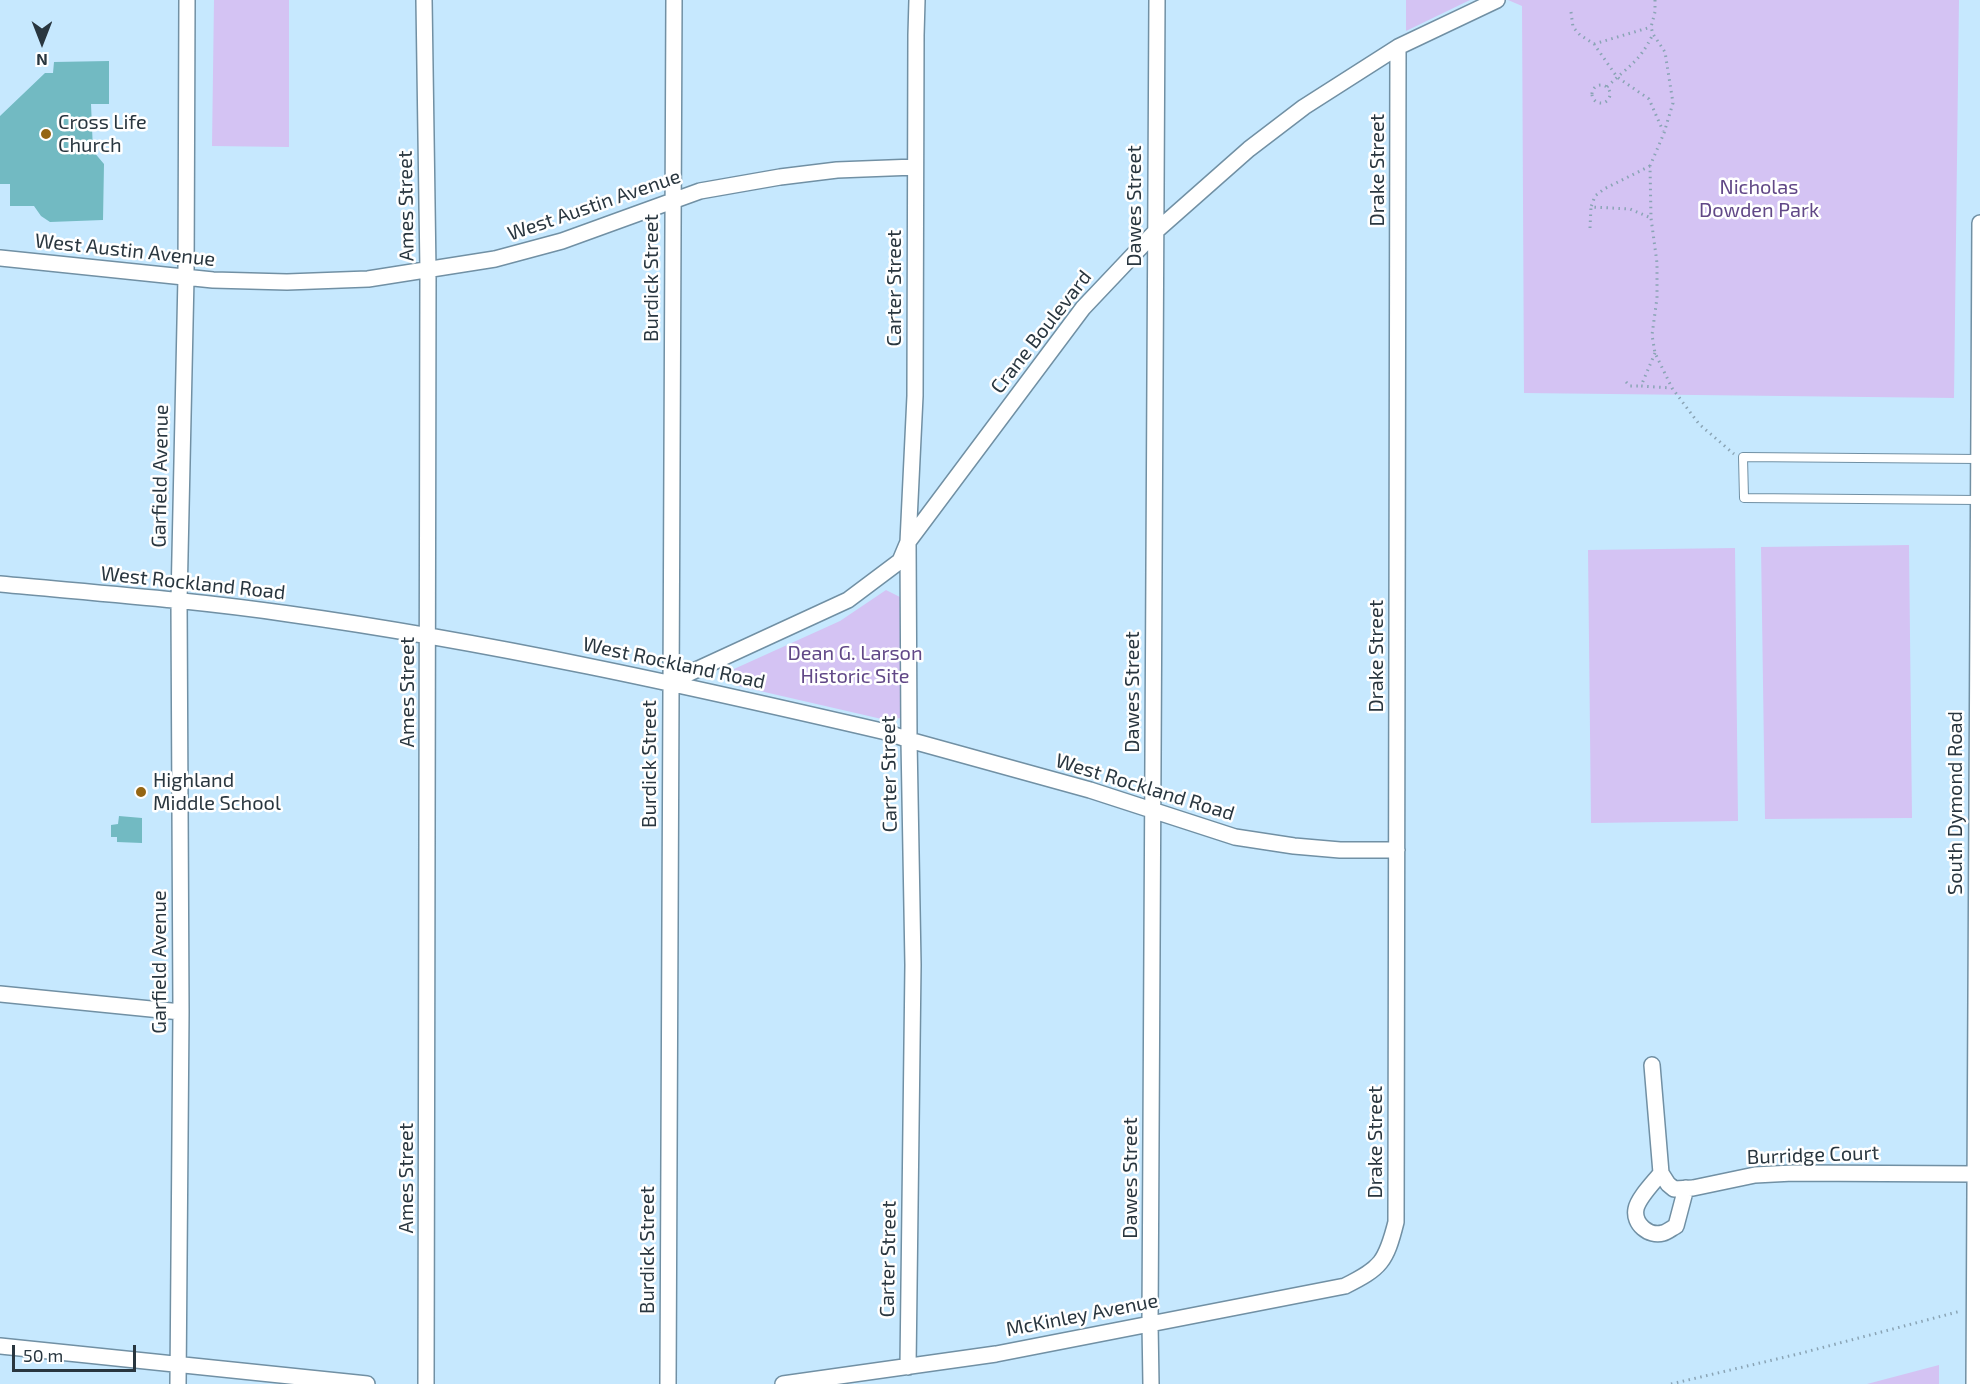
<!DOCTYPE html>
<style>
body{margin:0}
#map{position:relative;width:1980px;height:1384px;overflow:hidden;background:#c6e8fe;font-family:"Exo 2",sans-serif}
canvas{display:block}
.north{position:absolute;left:12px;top:12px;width:60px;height:60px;-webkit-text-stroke:4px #fff;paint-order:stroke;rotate:180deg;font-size:16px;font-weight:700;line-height:24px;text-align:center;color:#29363f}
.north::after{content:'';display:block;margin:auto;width:21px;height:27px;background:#29363f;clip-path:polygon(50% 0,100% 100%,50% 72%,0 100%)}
.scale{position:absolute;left:12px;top:1345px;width:124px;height:27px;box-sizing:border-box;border:3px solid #29363f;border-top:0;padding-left:8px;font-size:18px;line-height:21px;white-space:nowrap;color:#29363f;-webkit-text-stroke:4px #fff;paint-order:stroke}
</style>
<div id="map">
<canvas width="1980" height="1384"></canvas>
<div class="north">N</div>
<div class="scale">50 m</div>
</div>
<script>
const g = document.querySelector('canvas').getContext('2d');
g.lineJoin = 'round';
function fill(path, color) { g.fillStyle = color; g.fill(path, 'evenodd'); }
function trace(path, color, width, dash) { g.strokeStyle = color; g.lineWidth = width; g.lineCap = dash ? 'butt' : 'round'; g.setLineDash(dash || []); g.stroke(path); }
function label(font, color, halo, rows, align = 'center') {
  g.font = font + ' "Exo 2",sans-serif'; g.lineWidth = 5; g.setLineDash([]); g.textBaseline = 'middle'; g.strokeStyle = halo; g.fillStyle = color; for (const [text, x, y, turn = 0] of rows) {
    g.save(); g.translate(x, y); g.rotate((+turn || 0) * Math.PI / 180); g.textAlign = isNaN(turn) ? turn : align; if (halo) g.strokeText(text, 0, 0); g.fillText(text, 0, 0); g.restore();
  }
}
const green = new Path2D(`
 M214,0H289V147L212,146Z
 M1406,0H1470L1406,31Z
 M1508,0H1959L1954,398L1524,393L1522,6Z
 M1909,545L1912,818L1765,819L1761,547Z
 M1735,548L1738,821L1591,823L1588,550Z
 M886,590L900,597L901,718L886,720L734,685V669L840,621Z
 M1939,1365V1384H1867Z`);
const building = new Path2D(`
 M109,61V104H91L93,151L104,164L103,220L50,222L41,216L34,206H10V184H0V116L45,73H53L54,62Z
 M119,816L142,818V843L117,842V837H111V825L118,824Z`);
const path = new Path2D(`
 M1655,0V12L1651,27L1653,34L1665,52L1673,103L1664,133L1650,166L1651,218L1657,263V298L1652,335L1655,353L1672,388L1699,424L1734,454
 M1571,12L1573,27L1580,35L1594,44L1617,77L1649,99L1663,131
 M1594,44L1651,27
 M1592 94a9 9 0 1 1 18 0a9 9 0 1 1-18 0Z
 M1607,87C1629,65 1639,63 1653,34
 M1650,166L1604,189L1595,196L1591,207L1630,209L1651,218
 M1590,228L1591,207
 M1655,353L1641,386L1671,388
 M1626,382L1630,386H1641
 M1671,1384L1798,1354L1961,1311`);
const service = new Path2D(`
 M1978,500L1744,498L1743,457L1978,459`);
const minor = new Path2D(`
 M424,0L428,271L426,1384
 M0,258L213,280L287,282L368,279L495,259L562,241L700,191L780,177L837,170L915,167
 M0,584C96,593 193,600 289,614C490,642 688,686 886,732L909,740L1090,790L1235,837L1294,846L1340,850H1397
 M670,682L848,600L900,561L908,542L1083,308L1155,232L1249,149L1304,107L1398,47L1497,0
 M0,994L181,1012
 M1652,1065L1661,1173L1668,1184L1674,1189L1693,1188L1755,1175L1793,1173L1975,1174
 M1661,1173C1654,1182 1638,1198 1636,1209C1633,1224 1649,1237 1663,1233C1667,1232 1672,1228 1676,1226L1686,1188
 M0,1346L367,1384
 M908,1367L913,965L909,740L908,542L915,396L916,35L917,0
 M178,1384L181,1012L179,601L186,277L187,0
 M668,1384L674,0
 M783,1384L996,1354L1345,1286C1381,1268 1386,1262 1396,1222L1398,47
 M1151,1384L1150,1323L1157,0
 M1974,1384L1980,223`);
const markers = [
 [46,134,6,"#956614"],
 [141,792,6,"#956614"]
];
const poiNames = [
 ["Cross Life",58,122],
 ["Church",58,145],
 ["Highland",153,780],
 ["Middle School",153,803]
];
const streetNames = [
 ["Drake Street",1377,170,-90],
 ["West Austin Avenue",594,205,-19],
 ["Ames Street",406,206,-91],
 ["Dawes Street",1134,206,-90],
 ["West Austin Avenue",125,250,6],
 ["Burdick Street",651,278,-90],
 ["Carter Street",894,288,-90],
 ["Crane Boulevard",1041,332,-52],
 ["Garfield Avenue",160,476,-89],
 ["West Rockland Road",193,583,6],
 ["Drake Street",1376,656,-90],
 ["West Rockland Road",674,663,12],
 ["Ames Street",407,692,-90],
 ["Dawes Street",1132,692,-90],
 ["Burdick Street",649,764,-90],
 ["Carter Street",889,774,-91],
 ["West Rockland Road",1145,787,17],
 ["South Dymond Road",1955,803,-90],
 ["Garfield Avenue",159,962,-90],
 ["Drake Street",1375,1142,-90],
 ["Burridge Court",1813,1155,-2],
 ["Ames Street",406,1178,-90],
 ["Dawes Street",1130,1178,-90],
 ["Burdick Street",647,1250,-90],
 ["Carter Street",888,1259,-89],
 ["McKinley Avenue",1082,1315,-11]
];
const parkNames = [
 ["Nicholas",1759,187],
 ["Dowden Park",1759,210],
 ["Dean G. Larson",855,653],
 ["Historic Site",855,676]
];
fill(green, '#d4c3f3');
fill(building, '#72bac2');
trace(service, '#7190a4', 10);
trace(minor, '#7190a4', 18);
trace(path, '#8aa4b5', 3, [1.5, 4.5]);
trace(service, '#fff', 8);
trace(minor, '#fff', 15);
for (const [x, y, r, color] of markers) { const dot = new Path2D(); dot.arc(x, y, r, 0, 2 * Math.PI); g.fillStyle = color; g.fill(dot); trace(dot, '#fff', 2); }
label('20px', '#29363f', '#fff', poiNames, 'left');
label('20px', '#29363f', '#fff', streetNames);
label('20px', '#614887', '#fff', parkNames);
</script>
